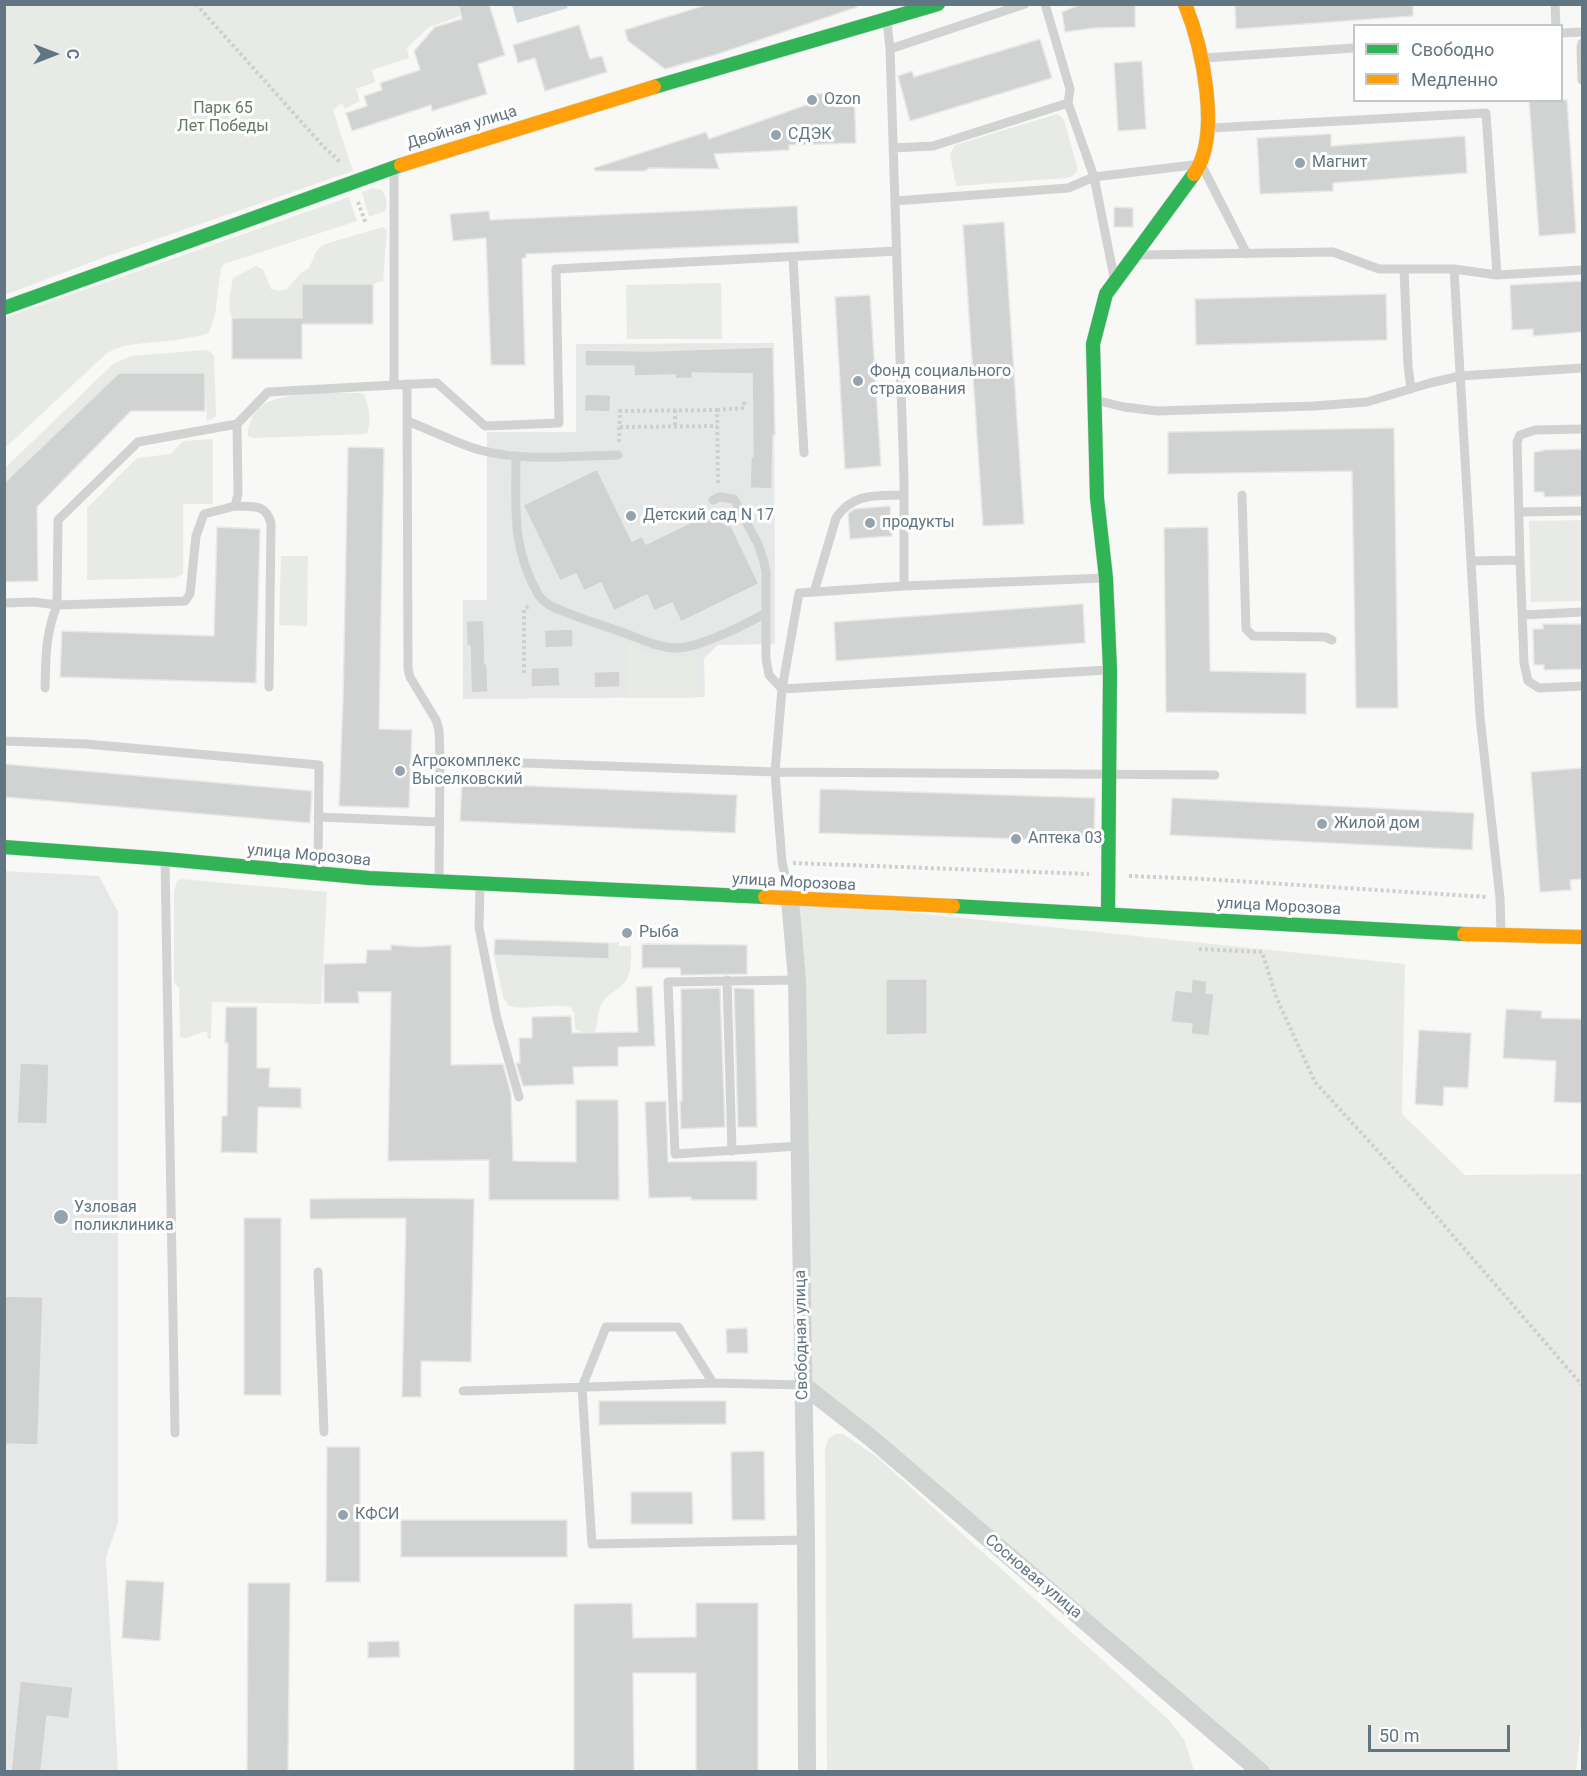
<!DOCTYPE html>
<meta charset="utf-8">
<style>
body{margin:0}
#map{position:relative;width:1587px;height:1776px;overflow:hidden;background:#f8f8f7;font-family:Roboto,sans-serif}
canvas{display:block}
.frame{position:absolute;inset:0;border:6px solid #617583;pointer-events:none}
.legend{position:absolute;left:1353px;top:24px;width:210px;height:78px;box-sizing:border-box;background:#fff;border:2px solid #c0c8cd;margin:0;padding:8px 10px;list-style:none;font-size:18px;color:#617583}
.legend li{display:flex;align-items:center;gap:12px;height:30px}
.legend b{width:30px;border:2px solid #c0c8cd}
.north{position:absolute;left:24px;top:24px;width:60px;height:60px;-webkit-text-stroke:4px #fff;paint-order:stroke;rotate:90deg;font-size:16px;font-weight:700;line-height:24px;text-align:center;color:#617583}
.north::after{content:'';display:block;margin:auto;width:21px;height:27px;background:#617583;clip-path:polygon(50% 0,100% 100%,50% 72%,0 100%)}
.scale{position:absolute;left:1368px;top:1725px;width:142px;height:27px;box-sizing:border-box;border:3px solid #617583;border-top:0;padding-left:8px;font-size:18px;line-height:21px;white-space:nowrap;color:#617583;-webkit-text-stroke:4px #fff;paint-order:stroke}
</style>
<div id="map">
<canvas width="1587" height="1776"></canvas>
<div class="frame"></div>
<ul class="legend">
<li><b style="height:8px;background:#30b455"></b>Свободно</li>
<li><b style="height:8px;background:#ff9f0a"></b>Медленно</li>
</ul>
<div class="north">С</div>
<div class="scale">50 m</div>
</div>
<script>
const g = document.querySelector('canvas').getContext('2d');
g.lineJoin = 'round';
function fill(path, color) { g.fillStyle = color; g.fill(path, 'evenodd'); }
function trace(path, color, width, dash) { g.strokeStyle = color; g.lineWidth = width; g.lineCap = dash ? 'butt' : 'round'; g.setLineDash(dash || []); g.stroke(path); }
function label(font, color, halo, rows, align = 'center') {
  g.font = font + ' Roboto,sans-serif'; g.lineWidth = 6; g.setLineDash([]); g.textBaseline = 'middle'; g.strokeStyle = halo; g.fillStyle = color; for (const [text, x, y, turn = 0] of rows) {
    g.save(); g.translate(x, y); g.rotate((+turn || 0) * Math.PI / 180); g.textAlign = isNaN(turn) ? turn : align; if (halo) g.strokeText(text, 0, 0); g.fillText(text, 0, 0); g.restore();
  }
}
const built = new Path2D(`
 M774,343L775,644L718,645L704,658L705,697L463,699V600H487V432H576V344Z
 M4,871L99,876L118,912V1523L106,1557L118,1771H5Z`);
const green = new Path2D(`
 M5,5H457L460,16L429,27L407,48L409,58L372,70L375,82L356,89L360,101L345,109L342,103L333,110L353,171L105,257L5,295Z
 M1057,114L1061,116L1064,120L1077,166V171L1073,176L1066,178L956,186L950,154L955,145Z
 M373,188L382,190C387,198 388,203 385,211L369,217L362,192Z
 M349,197L357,221L224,264L221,268L215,315L209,332L204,335C191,337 179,340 166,341C145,344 124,342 106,354L5,448L4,318Z
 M383,227L387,230L383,281L373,284L302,318H232C226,306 231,291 233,278L256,266L263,269L271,289L280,291L287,289L300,274L309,268L316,252L322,245Z
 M721,283L722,339H627L626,285Z
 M206,350L211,352L214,356L216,415L213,419L207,421L205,373H119L5,483V468L113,364L131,356Z
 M310,393H359L363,394C370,405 371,421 367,434L254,438L248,436C247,423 255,409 266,403C277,397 298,395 310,393Z
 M213,439V504H183V574L175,578L87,580V508L137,458L171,454L183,441Z
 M1582,520V601L1531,602L1529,521Z
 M281,556H308L307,626L279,625Z
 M626,646C653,654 665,661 695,654V698H626Z
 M181,879L327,892L321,1004L212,1002L211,1038L208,1039L207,1032C197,1031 190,1041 180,1037L179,988L174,982V891L177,881Z
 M790,900L1405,964L1402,1114L1465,1175L1582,1174V1716L1576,1771H1261L803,1385Z
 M619,942V946H631C631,957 632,969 627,979C623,986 616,990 609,995C598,1004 598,1016 596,1030L594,1033L582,1032L575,1029L574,1013L570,1007C549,1003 529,1011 509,1006L503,997L494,955L609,959V943Z
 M835,1434H843L877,1457L1170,1721L1185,1741L1194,1771H827L825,1450L828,1439Z`);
const water = new Path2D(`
 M512,5H566L568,8L517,23Z`);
const building = new Path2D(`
 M458,4H489L505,55L478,64L487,94L432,111L431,105L352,131L346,113L367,106L364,96L382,90L380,83L420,70L414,51L435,27L462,19Z
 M709,4H857V7L718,54L665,69L628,41L625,30Z
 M1081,4H1135V27L1094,28L1065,32L1062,12Z
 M1235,4H1413V16L1236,29Z
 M579,25L590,59L602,56L607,72L545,91L535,58L518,63L513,45Z
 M1040,39L1052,78L910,121L898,76L912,71L914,77Z
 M1142,61L1146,129L1118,131L1114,63Z
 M854,93L856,143L789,145V150L714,154L719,169L650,168L644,171H595L594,168L706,132L709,139L809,104L808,94Z
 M1529,100H1567L1576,233L1539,236Z
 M1331,134V146L1465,136L1467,173L1333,183V191L1260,194L1257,138Z
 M797,206L799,243L526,254V258H522L525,365H491L486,238L453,241L450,214L489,211L490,220Z
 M1114,207L1133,208V227H1114Z
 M1004,222L1024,524L983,526L963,225Z
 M1582,281V332L1533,336V329L1512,330L1510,285Z
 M302,284H373V324H302V359H232V318H302Z
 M1386,294L1387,340L1196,345L1195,299Z
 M870,295L881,466L845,469L835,297Z
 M773,347L775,435H773L772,489L750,488L751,457H753L752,374L692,373L693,378L675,379V375L634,376V366H585V350L650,351Z
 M119,373H205V411H131L37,507L38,581L4,582V483Z
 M585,394L611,395L610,412L584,411Z
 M1394,428L1398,708H1356L1352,471L1168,474V432Z
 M348,447L384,448L379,729L412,730L409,808L339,806L343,701Z
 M1582,449V496L1544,497V492H1534V452L1543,451V450Z
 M597,469L632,541L642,536L646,544L722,507L759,584L681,622L672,603L654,611L647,595L614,611L601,583L584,591L576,574L560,581L523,505Z
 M890,506L892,536L850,539L848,514L854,509Z
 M217,527L260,529L256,683L60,677L62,631L214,636Z
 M1208,527L1210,671L1306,673V714L1166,712L1164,528Z
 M1083,604L1085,643L836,661L834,622Z
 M484,620L485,664L487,663L488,692L471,693L470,646H467L466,621Z
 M1543,624H1582V669L1544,670V665H1534L1533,629H1543Z
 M573,629V647L545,648L544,630Z
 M559,667L560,686L531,687V668Z
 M620,671V687L594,688V672Z
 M4,764L312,791L310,823L4,797Z
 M1582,768V879L1570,880L1571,890L1540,892L1531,772Z
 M462,783L737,795L735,833L460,821Z
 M820,789L1095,798L1094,841L819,833Z
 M1172,798L1474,813L1472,850L1170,835Z
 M495,939L609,943V959L494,955Z
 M642,944L747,945V974L681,975L680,968H642Z
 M391,945L419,947L451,945V1065L503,1064L511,1094L513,1161L576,1162V1100H618L619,1200H489V1160L388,1161L391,992H358L359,1003H324V964L366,963L367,950H391Z
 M886,979H927V1034L886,1035Z
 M1192,979L1207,981L1206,993L1214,994L1209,1036L1191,1034L1192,1024L1171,1022L1175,990L1191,992Z
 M652,986L655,1046L618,1047V1066L573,1067L574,1084L523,1086L516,1063H520L519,1038H532V1017L571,1016L572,1033L638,1032L636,987Z
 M720,988L725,1127L681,1129L680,1101H682L681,989Z
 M734,988L754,989L757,1127H738Z
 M226,1007H257V1068H270L269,1087L301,1088V1108L258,1107L257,1153L221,1152L222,1116H227L228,1043H225Z
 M1506,1009L1542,1011L1541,1018L1582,1019V1103L1554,1102L1556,1061L1503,1058Z
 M1419,1030L1471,1033L1468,1088L1444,1087L1443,1106L1415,1104Z
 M20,1063L49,1064L47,1124L17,1123Z
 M666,1101L668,1162L757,1161V1200H691V1197L649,1198L645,1102Z
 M406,1198L474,1199L471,1362L421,1361V1397H402L406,1218L310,1219V1199Z
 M244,1218H281V1395H244Z
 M4,1296L43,1297L38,1445L4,1444Z
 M747,1328L748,1353H727L726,1329Z
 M599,1401H726V1424L599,1425Z
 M327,1447H360V1582H326Z
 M764,1451L765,1520H732L731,1452Z
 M631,1492H692L693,1524H631Z
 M401,1520H567V1557H401Z
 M126,1580L164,1582L160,1641L122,1638Z
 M248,1583H290L288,1772H247Z
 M632,1603L633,1638L696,1637V1603H758V1772H696V1673H633L634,1772H574V1604Z
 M399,1641L400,1657L368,1658V1642Z
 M20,1681L73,1687L69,1719L47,1716L41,1772H11Z`);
const path = new Path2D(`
 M196,4L323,146L341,163
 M358,202L366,224
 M675,410V427
 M717,410L744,408V402
 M620,427L717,426
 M619,442L620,411L717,410L718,485
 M524,673V609L531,605
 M793,863L1089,874
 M1129,876L1204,879L1487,897
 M1199,949L1262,952L1277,999L1315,1082L1418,1195L1582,1385`);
const lane = new Path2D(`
 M1045,4L1070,89L1068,103L1094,177L1114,277
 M1555,4L1556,26
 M887,21L890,49L904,480V586
 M1562,33L1582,32
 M1582,43L1581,47L1582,80
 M890,49L1025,4
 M1204,58L1354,48
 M1211,128L1486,113L1497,275
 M893,148L933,146L1068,103
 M394,170V385L437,383L485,426L559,423L556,269L897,251
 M895,201L1068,188L1094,177L1201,164L1247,254
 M1138,255L1333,252L1379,269H1454L1497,275L1582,270
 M793,257L804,453
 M1404,269L1408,366L1411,389
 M1454,269L1480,717L1500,898L1501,934
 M407,384L408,669L410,677L436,720L439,730L440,760L439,881
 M1095,400L1124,407L1157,411L1314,406L1367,402L1430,383L1460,376L1582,368
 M407,421C431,430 456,443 480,450C524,462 573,456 618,455
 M516,456C516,507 511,547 538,594C541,599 546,603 551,606C574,617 600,624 624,633C641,639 659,648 677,648C702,647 744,625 766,613V659L769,675L782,689L1108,670
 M1242,495L1246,629L1253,636L1325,637L1332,640
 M713,500L719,497L734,499L758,544L764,562L766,573V613
 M235,506C253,507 265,503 271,523L269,687
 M1519,512L1582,511
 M1520,560L1524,663L1528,681L1539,688L1582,686
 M1471,561L1520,560L1517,442L1520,435L1535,430L1582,429
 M814,592L836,518C853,492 877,496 904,495
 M4,603L34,602L57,605L58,520L138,442L237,424L268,392L394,385
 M1522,615L1582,612
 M45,688C46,656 45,636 57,605L185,601L190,594L196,536L204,514L235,506L238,494L237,424
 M4,741L86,744L319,765L318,873
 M440,760L775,772L1215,775
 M318,817L439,822
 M165,859L175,1433
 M480,886L479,927L497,1019L519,1097
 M790,897L782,862L775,772L782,689L799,593L904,586L1105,578
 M727,980L732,1151
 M797,980L668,982L675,1154L799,1146
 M318,1272L324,1432
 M713,1383L678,1327H606L582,1387L592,1544L806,1540
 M463,1391L713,1383L803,1385`);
const street = new Path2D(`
 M790,900L797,980L806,1540L807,1772
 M803,1385L871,1438L1261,1772`);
const fast = new Path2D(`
 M654,87L938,4
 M4,308L401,165
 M4,847L165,859L369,878L765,897
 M953,906L1464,934
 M1108,914L1110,670L1106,578L1097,498L1093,344L1106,294L1194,174`);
const slow = new Path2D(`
 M1185,4C1202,46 1222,135 1194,174
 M401,165L654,87
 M765,897L953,906
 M1464,934L1582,937`);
const markers = [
 [812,100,6,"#96a3ac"],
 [776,135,6,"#96a3ac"],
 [1300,163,6,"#96a3ac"],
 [858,381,6,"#96a3ac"],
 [631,516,6,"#96a3ac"],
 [870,523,6,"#96a3ac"],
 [400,771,6,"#96a3ac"],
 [1322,824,6,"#96a3ac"],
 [1016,839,6,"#96a3ac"],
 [627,933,6,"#96a3ac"],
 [61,1217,8,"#96a3ac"],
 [343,1515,6,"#96a3ac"]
];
const poiNames = [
 ["Ozon",824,100],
 ["СДЭК",788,135],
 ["Магнит",1312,163],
 ["Фонд социального",870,372],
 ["страхования",870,390],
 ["Детский сад N 17",643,516],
 ["продукты",882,523],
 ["Агрокомплекс",412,762],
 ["Выселковский",412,780],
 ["Жилой дом",1334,824],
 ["Аптека 03",1028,839],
 ["Рыба",639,933],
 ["Узловая",74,1208],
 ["поликлиника",74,1226],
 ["КФСИ",355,1515]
];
const parkNames = [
 ["Парк 65",223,109],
 ["Лет Победы",223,127]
];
const streetNames = [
 ["Двойная улица",462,128,-17],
 ["улица Морозова",309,856,5],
 ["улица Морозова",794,883,3],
 ["улица Морозова",1279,907,3],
 ["Свободная улица",802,1335,-91],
 ["Сосновая улица",1033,1577,40]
];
fill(built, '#e6e8e8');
fill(green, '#e8ebe5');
fill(water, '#d0d8db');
fill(building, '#d1d3d3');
trace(building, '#e8e8e6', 1.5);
trace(fast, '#d4d6d6', 15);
trace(slow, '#d4d6d6', 15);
trace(path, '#cecfd0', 4, [3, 3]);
trace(lane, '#d1d3d3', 9);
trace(street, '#d1d3d3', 18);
trace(fast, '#30b455', 14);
trace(slow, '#ff9f0a', 14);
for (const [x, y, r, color] of markers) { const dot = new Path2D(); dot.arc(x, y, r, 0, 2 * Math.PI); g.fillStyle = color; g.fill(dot); trace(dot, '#fff', 2); }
label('16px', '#617583', '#fff', poiNames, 'left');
label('16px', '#667a61', '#fff', parkNames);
label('16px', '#617583', '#fff', streetNames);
</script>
